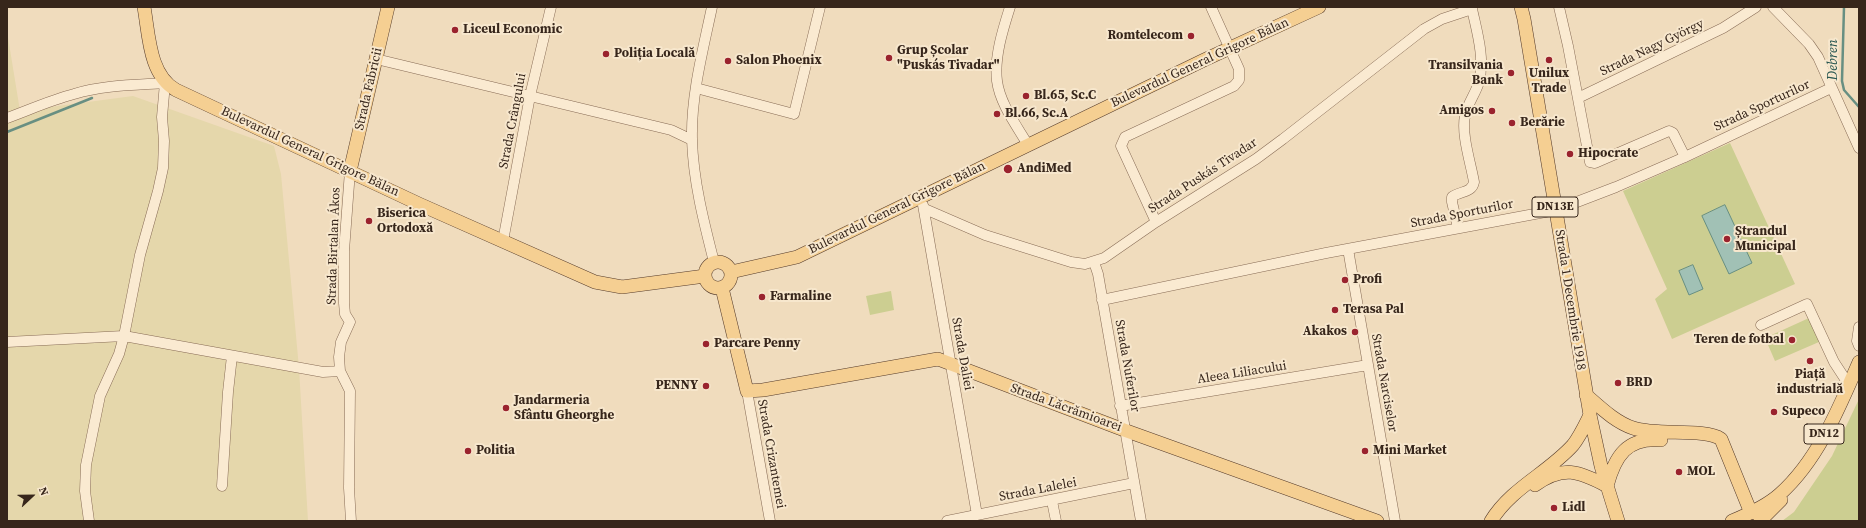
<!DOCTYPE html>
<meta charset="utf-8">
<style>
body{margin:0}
#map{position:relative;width:1866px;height:528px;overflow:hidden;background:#f0dcbd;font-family:"Source Serif 4",serif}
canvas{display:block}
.frame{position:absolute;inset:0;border:8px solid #37261b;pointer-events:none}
.north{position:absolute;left:12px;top:476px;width:40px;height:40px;-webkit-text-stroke:3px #f7e7cd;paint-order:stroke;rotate:68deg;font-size:11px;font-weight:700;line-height:16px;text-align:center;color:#37261b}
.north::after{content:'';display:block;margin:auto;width:14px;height:18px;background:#37261b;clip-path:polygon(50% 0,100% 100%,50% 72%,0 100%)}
</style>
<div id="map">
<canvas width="1866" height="528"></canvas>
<div class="frame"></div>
<div class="north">N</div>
</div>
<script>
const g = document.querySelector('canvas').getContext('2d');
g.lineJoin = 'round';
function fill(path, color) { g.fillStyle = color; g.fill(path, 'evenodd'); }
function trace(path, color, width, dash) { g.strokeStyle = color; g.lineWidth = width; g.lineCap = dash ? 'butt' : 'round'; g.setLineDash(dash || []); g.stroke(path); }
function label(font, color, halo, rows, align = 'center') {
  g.font = font + ' "Source Serif 4",serif'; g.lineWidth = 4; g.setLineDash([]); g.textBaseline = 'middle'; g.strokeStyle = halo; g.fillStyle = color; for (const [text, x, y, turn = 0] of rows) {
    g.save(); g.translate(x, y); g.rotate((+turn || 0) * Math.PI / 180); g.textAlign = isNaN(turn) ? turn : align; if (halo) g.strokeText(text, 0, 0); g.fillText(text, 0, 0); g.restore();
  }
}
const farmland = new Path2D(`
 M7,31L20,111L133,96L274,146L281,174L299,368L308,521H7Z`);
const green = new Path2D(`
 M1730,143L1795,284L1672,339L1655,299L1667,289L1623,191Z
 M891,291L894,310L870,315L866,296Z
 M1809,318L1819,342L1775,361L1765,338Z
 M1859,399V521H1782L1794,512L1832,456Z`);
const water = new Path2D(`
 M1725,205L1752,263L1729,274L1702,216Z
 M1693,265L1703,289L1689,295L1679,271Z`);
const stream = new Path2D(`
 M1844,7L1842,81L1844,90L1859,107
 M7,132L92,98`);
const minor = new Path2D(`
 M712,7C703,50 691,95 692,139C693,180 704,223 714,262
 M1010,7C1003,29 994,57 997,81C1000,104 1017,126 1028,145
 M1559,7L1568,46L1590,162L1595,163L1669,131L1673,133L1685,157
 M1773,7L1809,44L1818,57L1859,148
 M376,59L671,130L692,140
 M696,88L794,114L820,7
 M1578,98L1723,28L1756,7
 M7,118C29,110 51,100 74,94C103,85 135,85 165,83L162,117L164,141L163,168L158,191L140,255L124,336L119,354L100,396L86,465L85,491L89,521
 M350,171L344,251V303L345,314L350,322L341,342L339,357L340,371L350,391L349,488L351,521
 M923,205L977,515
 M925,209L985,235L1071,262L1085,264L1104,258L1156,222L1256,159L1283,139L1424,29L1442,19L1472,9C1477,32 1485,58 1479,82C1476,93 1467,104 1465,116C1461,134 1471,164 1474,182C1472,193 1460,191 1452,197V202L1458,228
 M1156,222L1121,146L1125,137L1234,86L1239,80V69L1211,7
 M503,241L530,96L551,7
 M1348,249L1395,521
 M1094,262L1098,274L1141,521
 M1102,300L1326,253L1556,210L1616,187L1685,157L1831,88
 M1761,325L1807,304L1834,362L1849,385
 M1859,327L1857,341L1859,346
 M7,342L124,336L323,372L340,371
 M747,391L770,521
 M1120,406L1368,365
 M222,486L228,392L232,356
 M1052,501L1056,521
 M947,521L1134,483`);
const major = new Path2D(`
 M144,7C149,35 149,75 176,90L419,204L595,282L622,287L705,276
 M1521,7L1524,19L1590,415L1601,466L1618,521
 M350,171L388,7
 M705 275a13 13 0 1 1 26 0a13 13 0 1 1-26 0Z
 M731,272L797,257L1204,60L1319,7
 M722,288L747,391L763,390L938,359L1124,430L1377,521
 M1586,395C1600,407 1615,422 1633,428C1656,436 1705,428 1721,439L1751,513
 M1535,485C1563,465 1579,471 1607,486
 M1607,486C1615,456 1627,437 1661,440
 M1491,521C1511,488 1548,473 1573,445C1580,436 1585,425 1590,415
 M1732,521C1749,514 1767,506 1780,494C1818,460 1839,408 1859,362
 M1760,521L1781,500`);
const markers = [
 [455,30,4,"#9a232e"],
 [1191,36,4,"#9a232e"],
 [606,54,4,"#9a232e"],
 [889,58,4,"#9a232e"],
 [1549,60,4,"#9a232e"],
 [728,61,4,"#9a232e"],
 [1511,73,4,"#9a232e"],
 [1026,96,4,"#9a232e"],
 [1492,111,4,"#9a232e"],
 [997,114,4,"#9a232e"],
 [1512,123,4,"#9a232e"],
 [1570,154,4,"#9a232e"],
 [1008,169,5,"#9a232e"],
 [369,221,4,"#9a232e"],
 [1727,239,4,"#9a232e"],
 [1345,280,4,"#9a232e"],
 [762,297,4,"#9a232e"],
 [1335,310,4,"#9a232e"],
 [1355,332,4,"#9a232e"],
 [1792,340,4,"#9a232e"],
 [706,344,4,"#9a232e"],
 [1810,361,4,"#9a232e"],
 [1618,383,4,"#9a232e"],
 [706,386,4,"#9a232e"],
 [506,408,4,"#9a232e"],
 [1774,412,4,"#9a232e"],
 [468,451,4,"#9a232e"],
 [1365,451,4,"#9a232e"],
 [1679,472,4,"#9a232e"],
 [1554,508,4,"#9a232e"]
];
const shields = [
 [1555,207,46],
 [1824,434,40]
];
const shieldNames = [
 ["DN13E",1555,207],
 ["DN12",1824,434]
];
const poiNames = [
 ["Liceul Economic",463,30],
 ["Romtelecom",1183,36,"right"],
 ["Grup Școlar",897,51],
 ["\"Puskás Tivadar\"",897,66],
 ["Poliția Locală",614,54],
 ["Salon Phoenix",736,61],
 ["Transilvania",1503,66,"right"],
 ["Bank",1503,81,"right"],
 ["Unilux",1549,74,"center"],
 ["Trade",1549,89,"center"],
 ["Bl.65, Sc.C",1034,96],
 ["Amigos",1484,111,"right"],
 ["Bl.66, Sc.A",1005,114],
 ["Berărie",1520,123],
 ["Hipocrate",1578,154],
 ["AndiMed",1017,169],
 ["Biserica",377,214],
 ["Ortodoxă",377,229],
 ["Ștrandul",1735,232],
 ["Municipal",1735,247],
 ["Profi",1353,280],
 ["Farmaline",770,297],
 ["Terasa Pal",1343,310],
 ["Akakos",1347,332,"right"],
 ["Teren de fotbal",1784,340,"right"],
 ["Parcare Penny",714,344],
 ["Piață",1810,375,"center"],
 ["industrială",1810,390,"center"],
 ["BRD",1626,383],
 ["PENNY",698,386,"right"],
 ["Jandarmeria",514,401],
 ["Sfântu Gheorghe",514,416],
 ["Supeco",1782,412],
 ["Politia",476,451],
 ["Mini Market",1373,451],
 ["MOL",1687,472],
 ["Lidl",1562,508]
];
const streetNames = [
 ["Strada Nagy György",1652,48,-26],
 ["Bulevardul General Grigore Bălan",1200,63,-25],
 ["Strada Fabricii",369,89,-77],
 ["Strada Sporturilor",1762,106,-25],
 ["Strada Crângului",513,121,-79],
 ["Bulevardul General Grigore Bălan",310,152,25],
 ["Strada Puskás Tivadar",1203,176,-33],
 ["Bulevardul General Grigore Bălan",897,208,-26],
 ["Strada Sporturilor",1462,214,-11],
 ["Strada Birtalan Ákos",334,246,-88],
 ["Strada 1 Decembrie 1918",1570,300,81],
 ["Strada Daliei",962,354,80],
 ["Strada Nuferilor",1127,366,80],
 ["Aleea Liliacului",1242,373,-9],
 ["Strada Narciselor",1384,383,80],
 ["Strada Lăcrămioarei",1066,408,20],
 ["Strada Crizantemei",771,454,80],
 ["Strada Lalelei",1038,490,-11]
];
const waterNames = [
 ["Debren",1833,60,-90]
];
fill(farmland, '#e5d7ab');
fill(green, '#ccce91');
fill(water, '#a1c1b5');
trace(water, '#688f82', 1);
trace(stream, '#688f82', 2.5);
trace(minor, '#886c56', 11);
trace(major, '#553b2b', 14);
trace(minor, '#faead1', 10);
trace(major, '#f5cf92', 13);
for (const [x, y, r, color] of markers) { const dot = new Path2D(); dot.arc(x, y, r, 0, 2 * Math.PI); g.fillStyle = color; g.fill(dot); trace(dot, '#f7e7cd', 1.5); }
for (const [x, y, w] of shields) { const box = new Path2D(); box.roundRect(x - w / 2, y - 10, w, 20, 3); g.fillStyle = '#f7e7cd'; g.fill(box); trace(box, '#37261b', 1); }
label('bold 12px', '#37261b', null, shieldNames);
label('bold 13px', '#37261b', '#f7e7cd', poiNames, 'left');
label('13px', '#37261b', '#f7e7cd', streetNames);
label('italic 14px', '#2a5751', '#f7e7cd', waterNames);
</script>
